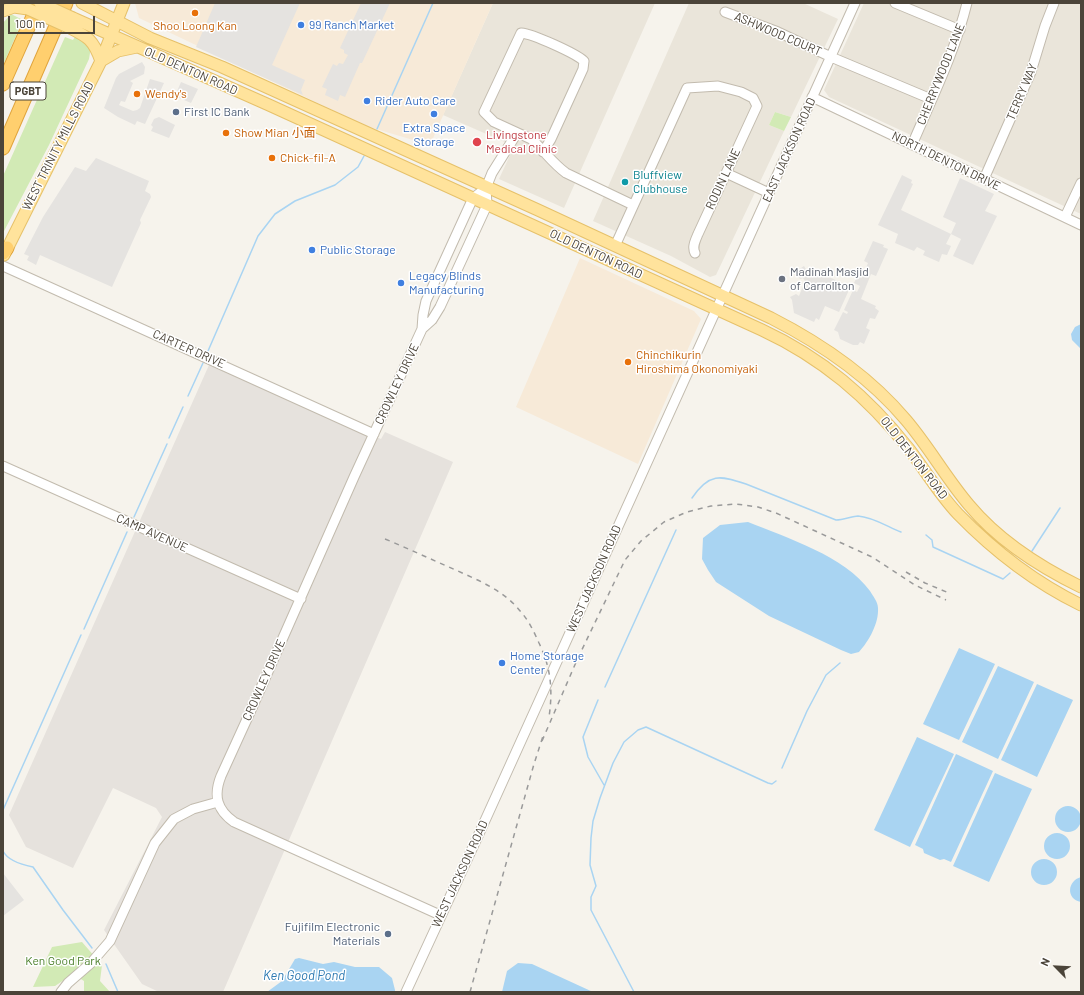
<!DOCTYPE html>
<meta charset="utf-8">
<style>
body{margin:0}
#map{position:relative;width:1084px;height:995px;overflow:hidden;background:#f6f3ec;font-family:Barlow,sans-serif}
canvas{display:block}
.frame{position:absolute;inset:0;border:4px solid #4b4439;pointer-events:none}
.north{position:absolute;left:1036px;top:947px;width:40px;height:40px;-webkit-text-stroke:3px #fff;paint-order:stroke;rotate:294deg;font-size:11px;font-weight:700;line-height:16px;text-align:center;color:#4b4439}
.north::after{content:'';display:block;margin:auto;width:14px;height:18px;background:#4b4439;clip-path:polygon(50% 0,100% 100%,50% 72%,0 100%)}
.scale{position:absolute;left:8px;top:16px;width:87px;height:18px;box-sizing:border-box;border:2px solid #4b4439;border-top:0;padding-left:5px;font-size:12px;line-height:14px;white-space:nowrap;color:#4b4439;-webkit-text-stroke:3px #fff;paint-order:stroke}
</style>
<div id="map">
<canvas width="1084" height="995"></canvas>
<div class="frame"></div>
<div class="north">N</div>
<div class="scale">100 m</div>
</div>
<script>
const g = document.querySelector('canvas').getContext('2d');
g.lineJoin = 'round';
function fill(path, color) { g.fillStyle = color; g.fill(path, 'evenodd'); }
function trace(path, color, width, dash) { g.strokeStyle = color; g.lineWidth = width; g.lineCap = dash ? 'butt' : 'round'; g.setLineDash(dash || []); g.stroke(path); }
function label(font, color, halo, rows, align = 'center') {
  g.font = font + ' Barlow,"Noto Sans SC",sans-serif'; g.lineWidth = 3; g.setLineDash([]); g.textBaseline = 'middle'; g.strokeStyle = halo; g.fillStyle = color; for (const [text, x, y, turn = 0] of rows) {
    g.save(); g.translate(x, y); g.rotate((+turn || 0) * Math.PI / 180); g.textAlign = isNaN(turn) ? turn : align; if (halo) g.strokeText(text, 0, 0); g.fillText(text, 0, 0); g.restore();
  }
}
const residential = new Path2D(`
 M493,3H655L564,208L499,179L511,153L516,147L443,115Z
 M689,3H803L838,19L791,117L775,112L769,125L784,131L716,275L710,277L671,256L593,221Z
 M864,3H1081V214L829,97L824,90Z`);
const commercial = new Path2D(`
 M135,3H493L430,145L366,126L139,18Z
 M580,258L694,311L701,319L638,464L516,407Z`);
const industrial = new Path2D(`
 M209,365L381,439L385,432L453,462L223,992H159L142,984L104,930L162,817L156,808L113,788L73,868L26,847L9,815Z`);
const green = new Path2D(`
 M11,14L23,20L3,65V23Z
 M76,35L90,45V53L89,59L49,145L3,233V176L65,37L73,40Z
 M775,112L791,117L784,131L769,125Z
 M82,942L102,965L100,981L110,992H84V981L73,974L55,986L33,987L52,947Z`);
const parking = new Path2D(`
 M215,3H300L272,65L305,80L301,90L303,95L196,47Z
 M361,3H390L362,63H360L345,97L340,95L338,101L325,95L327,89L322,87L333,64L337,66L339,63L343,64L348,55L344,53V50L340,48Z
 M142,62L145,67L144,74L130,81L133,83L125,102L121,101L119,105L133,111L137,110L140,108L150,79L164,83L145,124L137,121L135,125L118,117L104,108L116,78L119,74Z
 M181,82L198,89L191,103L175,96Z
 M159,117L175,125L169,138L151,131L153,127L151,125L154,119Z
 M96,158L149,181L145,191L150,194L151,197L140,220L141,223L112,287L40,255L36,265L27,260L29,256L24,254L43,217L75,167L86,171Z
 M902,175L912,180L911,183L913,184L901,210L951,234L956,223L943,217L960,178L994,194L985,211L997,216L973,265L953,256L961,239L951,234L946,244L951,246L947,255L942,254L939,262L923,255L925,251L917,247L914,251L895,243L898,234L878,225Z
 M873,241L884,245L883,247L888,249L876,276L871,274L861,299L876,306L875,308L879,311L875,319L870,318L866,328L870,330L864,344L860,342L858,345H853L840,339L838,332L834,330L843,312L847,314L848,312L844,310L853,290L857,292L860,286L854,283L861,268L865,270L868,263L864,261Z
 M804,266L807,271L818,272L842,283L845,288L849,290L839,312L825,306L819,320L816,318L814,322L794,313L792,300L790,297L796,294L799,296L805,281L803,278L800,279L795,272Z
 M3,873L24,900L3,916Z`);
const water = new Path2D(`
 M1081,324V349L1072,340L1071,334L1075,327Z
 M748,522C787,538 845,556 870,591C873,596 878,602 878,608C879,623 869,641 859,652L851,654L841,650L769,616L716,582L708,570L702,559L703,538L720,525Z
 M959,648L995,664L959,740L923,724Z
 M998,666L1034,682L998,759L962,742Z
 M1037,684L1073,700L1037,777L1001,760Z
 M917,737L954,754L910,847L874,830Z
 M956,754L993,771L951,862L944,859L940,860L924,853L923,849L915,845Z
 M995,773L1032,789L989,882L953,866Z
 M1055 819a13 13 0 1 1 26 0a13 13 0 1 1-26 0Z
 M1044 846a13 13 0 1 1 26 0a13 13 0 1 1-26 0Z
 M1031 872a13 13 0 1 1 26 0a13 13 0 1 1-26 0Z
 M1081,877V902C1066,899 1067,881 1081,877Z
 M299,958L323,964L334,962L355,967H379L392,978L395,990V992H267L282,981L295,959Z
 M518,963L532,964L593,992H502L507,971Z`);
const stream = new Path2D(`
 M377,129L433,3
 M208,351L258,236L275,214L295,201L335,185L358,167L364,156
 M188,396L203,363
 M169,438L183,407
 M692,498C709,473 720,475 746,484L836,520C843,520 853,516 858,516C873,517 888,527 901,532
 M134,517L167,444
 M926,535L932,540L933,547L1003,579L1010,573
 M1032,551L1060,508
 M84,629L127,532
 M605,687L676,530
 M598,700L583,737L588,757L604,785
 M782,768L807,711L826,675L840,663
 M3,810L81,635
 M3,851C8,861 23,865 33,867L63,910L92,948
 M106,964L118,992
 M634,992L591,910V897L596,886L590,865L591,838L593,821L600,798L613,763L624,742L638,730L646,727L768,783L772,784L776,781`);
const minor = new Path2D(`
 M895,3L960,30
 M725,12L778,32L831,57L931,99
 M812,97L1081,225
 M912,145C932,98 955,52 967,3
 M543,152L551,139L583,69L584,61C575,53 533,34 521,33L484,112L494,122L531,139C543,149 552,163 566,173L633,205
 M726,173L769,193
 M984,179L1031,72L1045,26L1054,3
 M1065,217L1081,183
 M615,246L687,88L718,86L741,92L753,98L757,106L698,234C695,241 692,247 695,253
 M3,266L374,434
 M422,329L432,320L440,307L487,205L486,188L492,173L517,133
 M3,466L301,599
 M440,915L234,822C217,810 213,796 221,776L252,708L354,477L422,329L423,315L426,301L473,198L486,188
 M61,992L68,983L91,963L110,941L155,843L174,819L193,809L218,802
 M406,992L478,836L855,3`);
const major = new Path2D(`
 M82,3L150,38L222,67L538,210L771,318C822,344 869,376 906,420C929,447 946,478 969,505C999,541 1040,567 1081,587
 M3,11L14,7L28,9
 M73,18L269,105L762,330C822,358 868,397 909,449C925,470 939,494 958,514C994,551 1034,582 1081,605
 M68,27C88,37 93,39 101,61
 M101,61L118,51L137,47
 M4,255L101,61L124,3`);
const highway = new Path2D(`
 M3,84L39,3
 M3,148L66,3
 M3,253L7,248`);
const rail = new Path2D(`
 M385,539C407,548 428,558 449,567C475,579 503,589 521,612C529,621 534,632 539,643C551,668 553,690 549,717
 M906,572L925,583L949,593
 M542,741L577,660L625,560L641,541L664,522L687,512L711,506L736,504L758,507L776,513L872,557L915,585L946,600
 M470,992L534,764L543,736`);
const majorBridge = new Path2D(`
 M40,3L73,18
 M28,9L68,27`);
const markers = [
 [195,13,4,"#e8710a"],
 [301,25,4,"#3f7fe0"],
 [137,94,4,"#e8710a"],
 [367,101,4,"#3f7fe0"],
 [176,112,4,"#5c6f8a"],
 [434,114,4,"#3f7fe0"],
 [226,133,4,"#e8710a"],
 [477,142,5,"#e0444e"],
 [272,158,4,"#e8710a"],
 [625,182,4,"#0f9aa8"],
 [312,250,4,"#3f7fe0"],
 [782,279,4,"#6b7280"],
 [401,283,4,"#3f7fe0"],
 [628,362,4,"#e8710a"],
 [502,663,4,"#3f7fe0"],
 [388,934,4,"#5c6f8a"]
];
const shields = [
 [28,91,36]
];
const shieldNames = [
 ["PGBT",28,91]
];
const shopNames = [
 ["99 Ranch Market",309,25],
 ["Rider Auto Care",375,101],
 ["Extra Space",434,128,"center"],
 ["Storage",434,142,"center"],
 ["Public Storage",320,250],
 ["Legacy Blinds",409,276],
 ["Manufacturing",409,290],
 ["Home Storage",510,656],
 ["Center",510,670]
];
const foodNames = [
 ["Shoo Loong Kan",195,26,"center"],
 ["Wendy's",145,94],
 ["Show Mian 小面",234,133],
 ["Chick-fil-A",280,158],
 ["Chinchikurin",636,355],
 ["Hiroshima Okonomiyaki",636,369]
];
const streetNames = [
 ["ASHWOOD COURT",778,34,23],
 ["OLD DENTON ROAD",191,71,24],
 ["CHERRYWOOD LANE",941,74,-68],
 ["TERRY WAY",1022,92,-67],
 ["WEST TRINITY MILLS ROAD",58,146,-63],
 ["EAST JACKSON ROAD",789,150,-66],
 ["NORTH DENTON DRIVE",946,161,26],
 ["RODIN LANE",723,179,-65],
 ["OLD DENTON ROAD",596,254,25],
 ["CARTER DRIVE",189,349,24],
 ["CROWLEY DRIVE",397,384,-65],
 ["OLD DENTON ROAD",914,458,52],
 ["CAMP AVENUE",152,533,24],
 ["WEST JACKSON ROAD",594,579,-66],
 ["CROWLEY DRIVE",264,680,-66],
 ["WEST JACKSON ROAD",460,874,-65]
];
const serviceNames = [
 ["First IC Bank",184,112],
 ["Fujifilm Electronic",380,927,"right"],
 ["Materials",380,941,"right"]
];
const healthNames = [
 ["Livingstone",486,135],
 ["Medical Clinic",486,149]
];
const cultureNames = [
 ["Bluffview",633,175],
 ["Clubhouse",633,189]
];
const worshipNames = [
 ["Madinah Masjid",790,272],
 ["of Carrollton",790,286]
];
const parkNames = [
 ["Ken Good Park",63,961]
];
const waterNames = [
 ["Ken Good Pond",304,976]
];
fill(residential, '#eae5da');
fill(commercial, '#f7ead8');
fill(industrial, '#e6e2dd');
fill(green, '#d2eab5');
fill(parking, '#e5e3e0');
fill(water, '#a9d4f2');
trace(stream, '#a9d4f2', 1.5);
trace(minor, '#c2bbae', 11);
trace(major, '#e6c16a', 13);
trace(highway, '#e0a43c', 15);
trace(minor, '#fff', 9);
trace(major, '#ffe39c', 11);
trace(highway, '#ffcf6e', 13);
trace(rail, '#9a9a9a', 1.5, [5, 5]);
trace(majorBridge, '#e6c16a', 13, []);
trace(majorBridge, '#ffe39c', 11);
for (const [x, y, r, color] of markers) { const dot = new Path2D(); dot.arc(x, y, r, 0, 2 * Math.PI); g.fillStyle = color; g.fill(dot); trace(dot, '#fff', 1.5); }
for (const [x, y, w] of shields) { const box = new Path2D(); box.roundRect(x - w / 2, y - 9, w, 18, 3); g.fillStyle = '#fff'; g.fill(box); trace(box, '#4b4439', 1); }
label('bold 11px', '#4b4439', null, shieldNames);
label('12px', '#366cbe', '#fff', shopNames, 'left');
label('12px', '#c56008', '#fff', foodNames, 'left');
label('12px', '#4b4439', '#fff', streetNames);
label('12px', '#4e5e75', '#fff', serviceNames, 'left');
label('12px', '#be3a42', '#fff', healthNames, 'left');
label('12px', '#0d838f', '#fff', cultureNames, 'left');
label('12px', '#5b616d', '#fff', worshipNames, 'left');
label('12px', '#4a7f2a', '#fff', parkNames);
label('italic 13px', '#2e7ab2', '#fff', waterNames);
</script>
